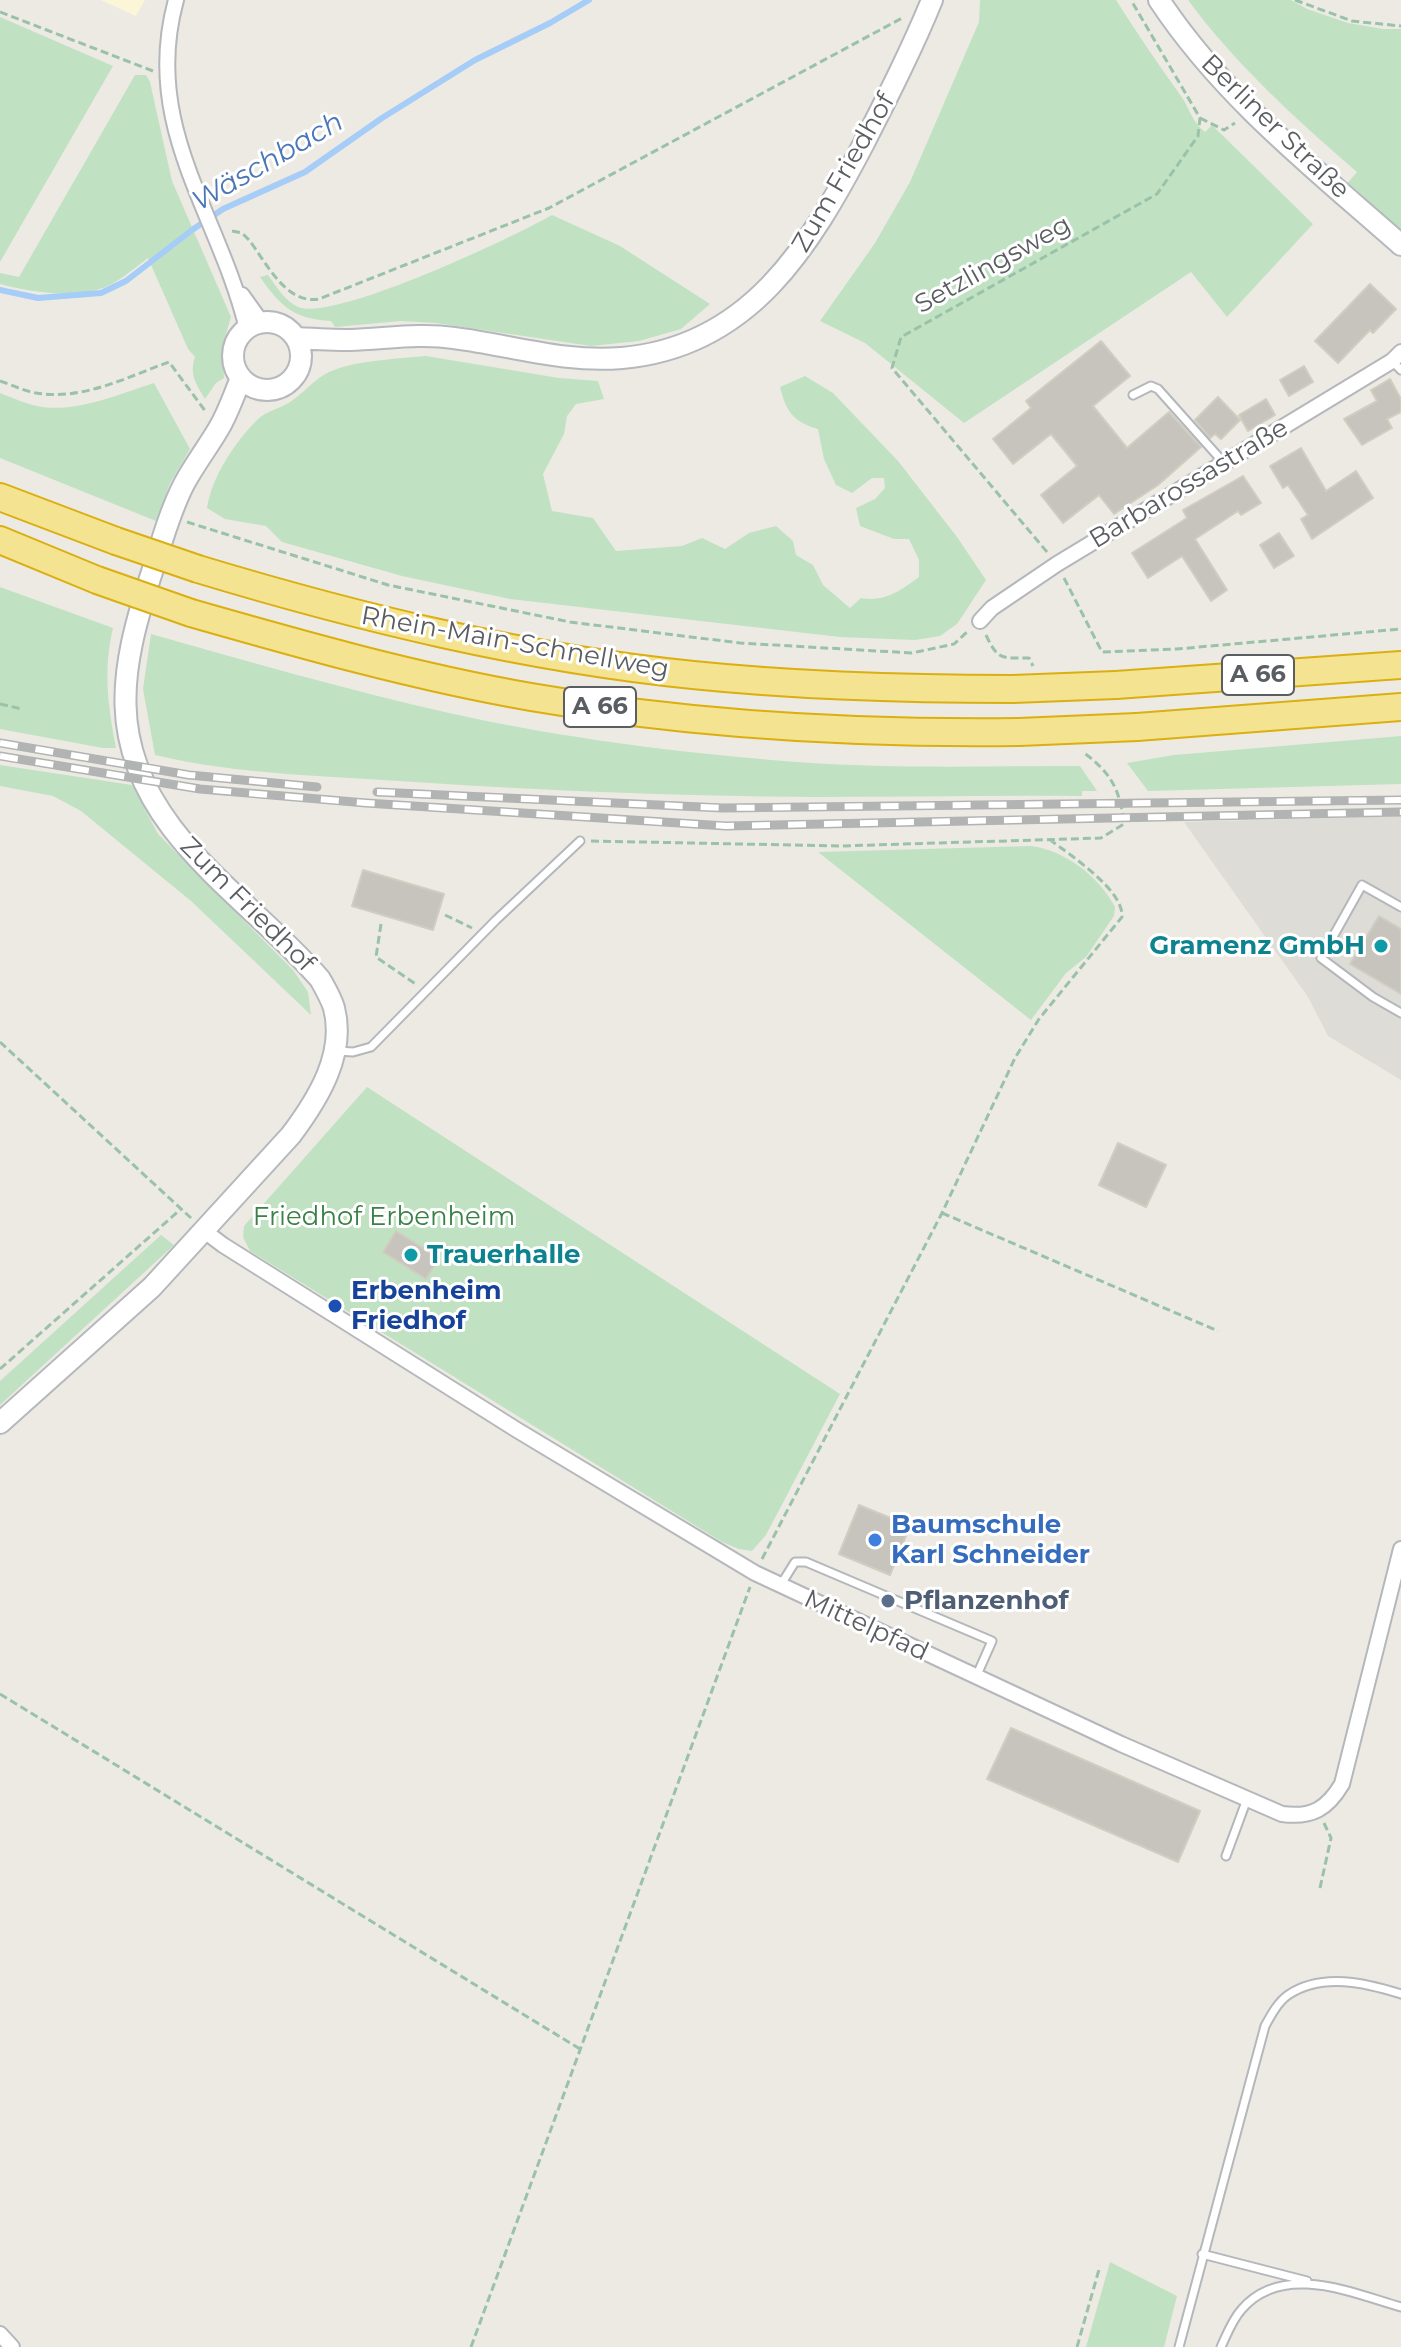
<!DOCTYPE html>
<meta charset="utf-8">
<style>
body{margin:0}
canvas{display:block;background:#eceae2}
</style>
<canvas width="1401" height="2347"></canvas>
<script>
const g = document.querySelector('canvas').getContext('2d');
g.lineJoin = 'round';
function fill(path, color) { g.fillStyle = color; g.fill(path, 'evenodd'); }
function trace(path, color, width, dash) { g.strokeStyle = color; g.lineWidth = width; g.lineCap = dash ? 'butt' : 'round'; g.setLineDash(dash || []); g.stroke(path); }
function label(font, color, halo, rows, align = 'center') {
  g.font = font + ' Montserrat,sans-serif'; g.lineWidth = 6; g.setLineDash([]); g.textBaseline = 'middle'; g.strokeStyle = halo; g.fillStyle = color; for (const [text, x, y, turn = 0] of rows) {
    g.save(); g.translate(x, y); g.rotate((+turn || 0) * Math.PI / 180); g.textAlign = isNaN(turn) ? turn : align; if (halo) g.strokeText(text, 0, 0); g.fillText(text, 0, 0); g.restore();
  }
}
const commercial = new Path2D(`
 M101,0H145L136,16Z`);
const industrial = new Path2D(`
 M1401,816V1080L1328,1036L1308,997L1184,822Z`);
const green = new Path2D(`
 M980,0H1116C1137,33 1158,64 1181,96C1190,109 1192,122 1205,132L1212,125L1313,224L1227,317L1191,272L964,423L865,343L820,321L875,243L910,182L979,22Z
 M1188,0H1291L1307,9L1348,23L1383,29H1401V234L1345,186L1357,172C1296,119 1236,65 1188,0Z
 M0,17L113,66L0,262Z
 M135,75H146L150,82L172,181L231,317L222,348L224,378L216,383L205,399C196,384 189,374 195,357L188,349L148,258C133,269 118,283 100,289C69,298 31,292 0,284V273L19,277Z
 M552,215L620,246L710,304L681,329L639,341L591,346L436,323L401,321L335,327L331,321C294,319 281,307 260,277L268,275C276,286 285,301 298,307C334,322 514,237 552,215Z
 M426,356L559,378L598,381L604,399L576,404L567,416L564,434L543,474L552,511L593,518L616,551L682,546L702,538L725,549L749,533L776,526L793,541L796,555L813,565L823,585L850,608L861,598C883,603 902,590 919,577V560L909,539H894L860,526L856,508L875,499L885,488L884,478H872L852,493L836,485L824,459L818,429C793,422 786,411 780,387L805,376L833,393L898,461L957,537L986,580L957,624L940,636L915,640L840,637L510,599L402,576L282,542L266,526L225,519L207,508C212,476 235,442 258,419C268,410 280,409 290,402C304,393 314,379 329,372C356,360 397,359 426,356Z
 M154,383L190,449L170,483L156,521L0,458V393C13,398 28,405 42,407C79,412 119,394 154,383Z
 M0,587L113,628C103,671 108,705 116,748H103L0,729Z
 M151,634C250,662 348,690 449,713C561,738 681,753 796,762C890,769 985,766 1080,766L1097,791H1082V796C993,795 904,797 815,797C681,796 548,791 415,782C329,776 239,775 155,755L143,689Z
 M1401,736V784L1148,791L1127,763L1174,755Z
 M0,765L132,785L158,834L293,970L308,992L311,1015L191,901L81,811L53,796L0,786Z
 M1031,846C1064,850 1099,876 1115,907L1114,916L1086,957L1066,973L1031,1020L818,852Z
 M367,1087L840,1394L766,1535L752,1551L739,1549L722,1542L250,1251L243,1237L244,1226Z
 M161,1235L174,1245L0,1405V1381Z
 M1110,2262L1177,2296L1164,2347H1086Z`);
const stream = new Path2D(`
 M0,290L38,298L101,293L126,281L192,230L223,209L305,172L382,118L475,60L550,23L589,0`);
const building = new Path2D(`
 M1370,284L1396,309L1373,333L1370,330L1338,363L1315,341Z
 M1101,341L1130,376L1093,406L1127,448L1169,412L1201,447L1158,485L1114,514L1099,495L1063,523L1041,495L1077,466L1051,434L1013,464L993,439L1031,408L1026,401Z
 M1304,366L1313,382L1289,396L1280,380Z
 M1390,379L1401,399V412L1387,419L1392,428L1362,445L1344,419L1377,401L1371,390Z
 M1218,397L1240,420L1221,439L1215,434L1210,438L1195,420Z
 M1266,399L1275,415L1248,431L1239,415Z
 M1301,448L1326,491L1356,471L1373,498L1312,539L1301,519L1308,515L1288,485L1283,488L1270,466Z
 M1243,476L1261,503L1241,515L1238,511L1195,539L1227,590L1211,601L1182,556L1148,578L1132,553L1187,518L1183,510Z
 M1279,533L1294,556L1274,568L1260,545Z
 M363,870L444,894L433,930L352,906Z
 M1379,916L1401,929V994L1350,964Z
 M1118,1143L1166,1165L1146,1207L1099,1185Z
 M396,1231L439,1258L426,1279L383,1252Z
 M859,1505L910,1526L890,1575L839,1554Z
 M1011,1728L1200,1811L1178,1862L987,1779Z`);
const path = new Path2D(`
 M1295,0L1352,21L1401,26
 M0,12L153,71
 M1200,118L1224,130L1235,123
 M232,231L242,233L249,240C266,262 286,305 319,299L549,208L904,17
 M0,381C12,385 24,391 36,393C82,401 127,377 169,362L206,412
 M187,522L388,585L570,622L740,643L912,653L954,644L967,632
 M1047,552L892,368L901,337L1157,194L1198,136L1200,118L1131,0
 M1064,578L1102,652L1177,649L1401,629
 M986,635C998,661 1002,658 1029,658L1033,666
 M0,704L22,709
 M591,841L840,846L1101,838L1124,824C1120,789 1111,773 1083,752
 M445,915L472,928
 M381,924L376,957L417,985
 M0,1042L191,1218
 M942,1213L1218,1331
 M0,1369L181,1209
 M762,1559L942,1213L1015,1058L1039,1019L1122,917C1124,890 1070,855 1049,839
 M0,1694L580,2049
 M1320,1888L1331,1838L1324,1823
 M471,2347L750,1587
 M1077,2347L1100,2266`);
const lane = new Path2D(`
 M1392,361L1401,370
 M1133,395L1151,386L1158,389L1224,463
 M1401,907L1362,885L1321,958L1373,997L1401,1013
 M337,1051L353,1052L371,1047L496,920L580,841
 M780,1586L795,1562H806L992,1641L976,1677
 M1226,1856L1247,1799
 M1202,2254L1307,2281
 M1179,2347L1265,2026C1271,2015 1278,2002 1288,1995C1322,1972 1366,1983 1401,1994
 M1221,2347C1227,2334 1232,2320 1242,2309C1283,2262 1352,2293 1401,2307`);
const street = new Path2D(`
 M176,0C141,127 219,213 247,329
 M242,295L262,323
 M980,621L992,608L1057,564L1392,361L1401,352
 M203,1230L223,1245L517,1430L755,1573L1121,1744L1282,1814C1312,1818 1327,1809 1342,1784L1401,1549
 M0,2334L12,2347`);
const secondary = new Path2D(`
 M1159,0C1223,97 1315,169 1401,245
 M233 356a34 34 0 1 1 68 0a34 34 0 1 1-68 0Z
 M296,338C314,339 332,340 350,340C385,339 419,333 454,338C510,345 564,363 622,358C750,347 810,246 864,143C888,96 912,49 932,0
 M0,1423L152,1287L291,1135C318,1099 346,1054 334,1008C331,998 325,988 320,979C274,926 215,884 172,828C107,742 120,670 151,575C161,545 169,513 184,484C194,465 208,447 219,428C228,413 234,395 241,378`);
const highway = new Path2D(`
 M0,497L116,541
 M0,540L97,580
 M198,569C360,618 525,658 693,675C800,686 907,689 1013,689
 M191,613C303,645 416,677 531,697C692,725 856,734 1019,732
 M1116,685L1401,665
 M1137,727L1401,707`);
const rail = new Path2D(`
 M0,743L189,775L317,787
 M0,756L200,789L366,803L726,826L1401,812
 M377,792L723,808L1401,800`);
const highwayBridge = new Path2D(`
 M116,541L198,569
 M97,580L191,613
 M1013,689L1116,685
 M1019,732L1137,727`);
const markers = [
 [1381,946,8,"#0f9aa8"],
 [411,1255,8,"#0f9aa8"],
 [335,1306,8,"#1a4fb4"],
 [875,1540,8,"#3f7fe0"],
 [888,1601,8,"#5c6f8a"]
];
const shields = [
 [1258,675,72],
 [600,707,72]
];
const shieldNames = [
 ["A 66",1258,675],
 ["A 66",600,707]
];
const streetNames = [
 ["Berliner Straße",1275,127,44],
 ["Zum Friedhof",844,173,-60],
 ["Setzlingsweg",993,265,-29],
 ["Barbarossastraße",1189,484,-31],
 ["Rhein-Main-Schnellweg",515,643,10],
 ["Zum Friedhof",247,905,45],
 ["Mittelpfad",866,1626,25]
];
const cultureNames = [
 ["Gramenz GmbH",1365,946],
 ["Trauerhalle",427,1255,"left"]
];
const parkNames = [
 ["Friedhof Erbenheim",384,1217]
];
const transitNames = [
 ["Erbenheim",351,1291],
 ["Friedhof",351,1321]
];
const shopNames = [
 ["Baumschule",891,1525],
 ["Karl Schneider",891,1555]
];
const serviceNames = [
 ["Pflanzenhof",904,1601]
];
const waterNames = [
 ["Wäschbach",268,162,-30]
];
fill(commercial, '#fbf6d8');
fill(industrial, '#dddcd6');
fill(green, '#c0e2c3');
trace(stream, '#a6ccf8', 6);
fill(building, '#c7c4be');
trace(building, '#d0cdc1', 2);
trace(lane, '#b4b7bb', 11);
trace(street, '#b4b7bb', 18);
trace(secondary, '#b5b8bd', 24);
trace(highway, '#dbaf12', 30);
trace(path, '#9ac2a9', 3, [8, 4]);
trace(lane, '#fff', 7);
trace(street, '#fff', 14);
trace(secondary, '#fff', 20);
trace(highway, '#f4e491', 26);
trace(rail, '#b2b3b3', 9);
trace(rail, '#fff', 6, [18]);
trace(highwayBridge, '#dbaf12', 30, []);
trace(highwayBridge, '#f4e491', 26);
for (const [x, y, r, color] of markers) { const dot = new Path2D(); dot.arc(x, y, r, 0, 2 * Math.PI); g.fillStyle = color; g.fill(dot); trace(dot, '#fff', 3); }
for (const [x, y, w] of shields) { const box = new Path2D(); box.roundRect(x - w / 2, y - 20, w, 40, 6); g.fillStyle = '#fff'; g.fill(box); trace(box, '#5a5d61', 2); }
label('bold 24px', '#5a5d61', null, shieldNames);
label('26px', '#5a5d61', '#fff', streetNames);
label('bold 26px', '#0d838f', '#fff', cultureNames, 'right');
label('26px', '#3b8045', '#fff', parkNames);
label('bold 26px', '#164399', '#fff', transitNames, 'left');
label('bold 26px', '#366cbe', '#fff', shopNames, 'left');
label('bold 26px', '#4e5e75', '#fff', serviceNames, 'left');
label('italic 28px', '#4b76b8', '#fff', waterNames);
</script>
